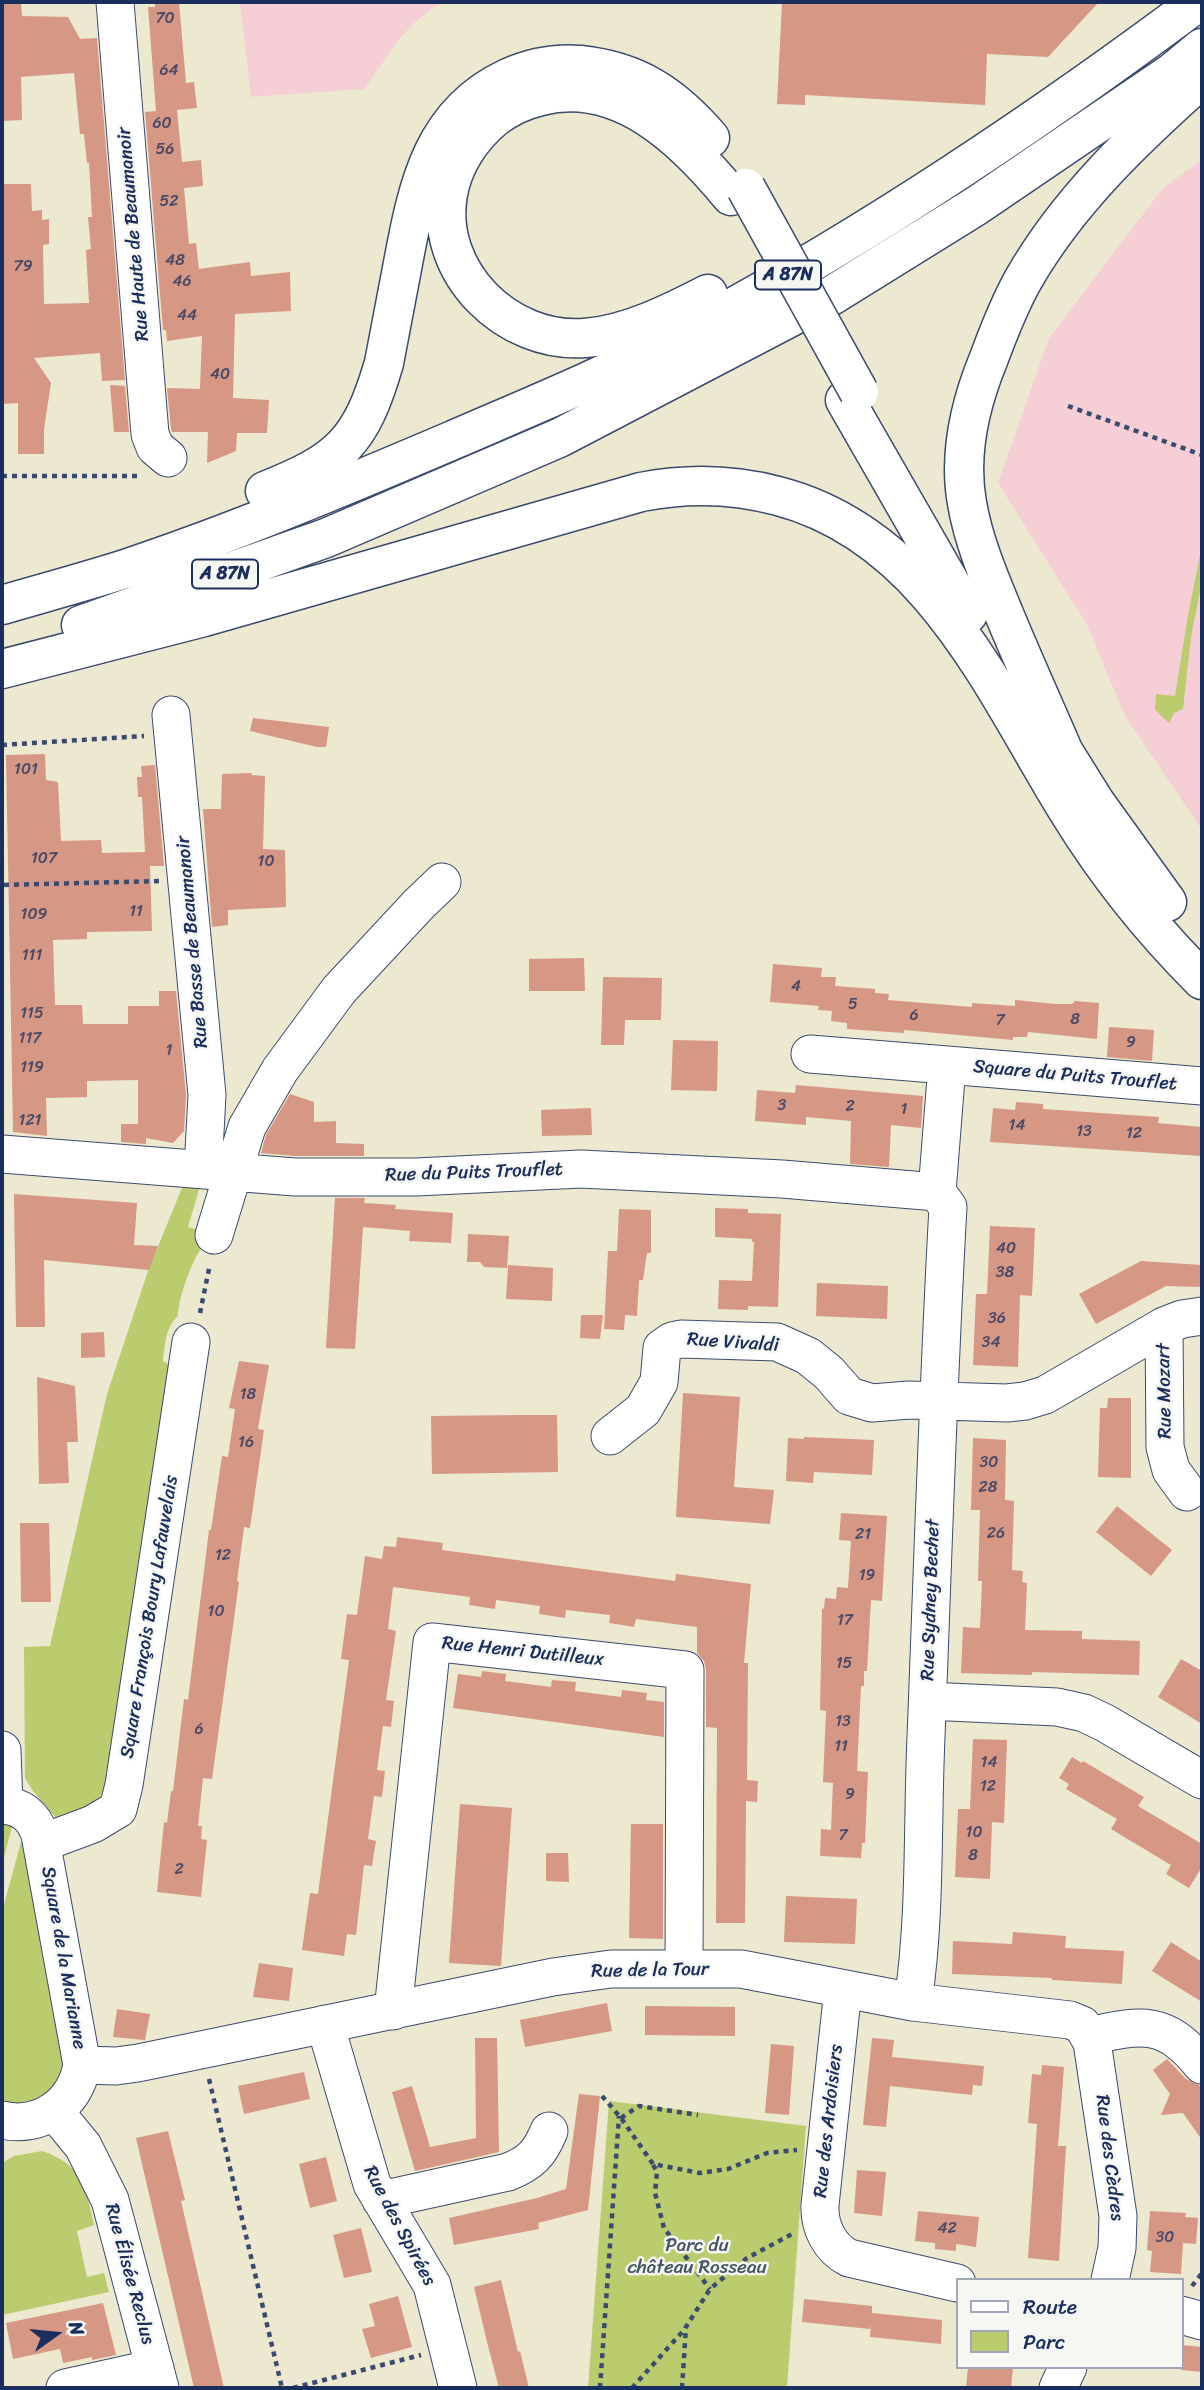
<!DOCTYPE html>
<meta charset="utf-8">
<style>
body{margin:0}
#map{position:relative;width:1204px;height:2390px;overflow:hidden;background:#ede8d0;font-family:Sriracha,sans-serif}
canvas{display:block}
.frame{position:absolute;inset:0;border:4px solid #1b2f5e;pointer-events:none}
.legend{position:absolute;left:956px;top:2278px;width:228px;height:91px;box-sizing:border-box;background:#f6f6f2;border:2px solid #9ea6b7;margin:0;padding:9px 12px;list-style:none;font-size:21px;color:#1b2f5e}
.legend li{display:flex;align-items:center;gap:14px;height:35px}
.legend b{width:35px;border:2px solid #9ea6b7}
.north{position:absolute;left:21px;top:2299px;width:70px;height:70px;-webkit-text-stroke:5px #f6f6f2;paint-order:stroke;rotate:75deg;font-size:19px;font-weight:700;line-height:28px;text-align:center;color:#1b2f5e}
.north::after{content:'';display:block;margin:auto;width:24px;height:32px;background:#1b2f5e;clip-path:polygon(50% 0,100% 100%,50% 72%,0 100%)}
</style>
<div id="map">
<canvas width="1204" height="2390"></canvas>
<div class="frame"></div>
<ul class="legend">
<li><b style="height:9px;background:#fff"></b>Route</li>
<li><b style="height:19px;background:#bbcc6f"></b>Parc</li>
</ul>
<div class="north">N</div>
</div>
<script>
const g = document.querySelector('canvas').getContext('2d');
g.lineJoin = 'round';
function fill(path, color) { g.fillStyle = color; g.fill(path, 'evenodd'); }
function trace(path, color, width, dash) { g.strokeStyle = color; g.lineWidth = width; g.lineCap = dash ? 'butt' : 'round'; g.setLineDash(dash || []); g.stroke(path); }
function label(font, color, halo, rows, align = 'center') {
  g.font = font + ' Sriracha,sans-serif'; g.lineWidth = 5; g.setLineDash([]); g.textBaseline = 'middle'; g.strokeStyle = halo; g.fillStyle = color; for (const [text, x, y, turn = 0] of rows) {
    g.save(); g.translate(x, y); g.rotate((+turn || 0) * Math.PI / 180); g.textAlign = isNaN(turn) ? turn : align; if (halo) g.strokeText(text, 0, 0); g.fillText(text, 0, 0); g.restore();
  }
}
const built = new Path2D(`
 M240,2H440L415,22L401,37L364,89L251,97Z
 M1202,159V830L1125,716L1087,625L998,483L1049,338L1163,188Z`);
const green = new Path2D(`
 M1202,545V581L1191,637L1183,709L1174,713L1169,723L1155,710L1156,694L1175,696L1188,615Z
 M184,1183H201L188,1227L211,1234C208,1242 204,1245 199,1252C190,1266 178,1300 178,1316C165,1328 165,1345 163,1361L173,1367L106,1788C92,1810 79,1811 56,1818L33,1791L25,1778L24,1647L50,1646L107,1394L148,1271Z
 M2,1821L13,1823L2,1865Z
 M21,1842L26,1843L65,2049L64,2077L35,2106L2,2103V1912Z
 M609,2101L806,2126L787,2388H588Z
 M42,2151C82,2164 86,2188 94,2225L77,2231L87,2277L104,2273L109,2292L2,2315V2163L14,2156Z`);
const building = new Path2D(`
 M2,2H21L22,16L68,17L80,39L97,38L125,380L102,381L100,353L34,358L51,383L44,429V454H18V403L2,404V184H31L32,211L42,210V220L49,219V244L43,245L44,304L89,303L86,250L91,249L88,217H92L89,163H87L84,134H80L74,73L21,77L22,120L2,121Z
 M155,2H179L186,83L194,82L197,108L177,110L182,162L201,160L203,186L184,188L189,244L196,243L199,269L250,262L251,276L290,272L291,311L235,314L233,398L269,400L267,433H237L236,451L207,463L208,432H172L171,429L167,388L200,389L202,336L167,341L166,330H163L145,112L156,111L148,7H155Z
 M782,2H1099L1048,57L987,54L985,105L805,95V105L777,104Z
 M110,385L125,386L129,432H114Z
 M253,718L329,727L326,747H317L250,731Z
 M45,754L46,780L58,782L61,841L101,840L102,853L145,852L142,797H138L137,777H142L141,766L155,765L164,866H150L152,931L87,932V939L53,940L55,1005H82L83,1024H128V1006H159V991H176L186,1095L184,1131L173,1143L146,1138V1144L121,1142V1124H138V1080L87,1081V1097L46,1098L47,1136L13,1132L6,755Z
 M252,773L251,775L265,776L263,849L285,850L286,907L228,910V925L212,927L203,809H221L222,774Z
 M584,958L585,991H529V959Z
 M773,964L822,968L821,977H836L835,986L875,989V993L889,994L888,1000L972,1007V1003L1015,1006V1000L1056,1004H1072L1075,1001L1099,1003L1097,1039L1028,1032L1027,1037H1013V1040L904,1030V1033L847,1029V1023L831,1021L832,1011L818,1010L819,1006L770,1002Z
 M603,977L662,978L661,1020H625L624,1045H601Z
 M1109,1027L1154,1030L1152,1061L1107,1057Z
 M673,1040L718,1041L717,1091L671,1090Z
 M796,1085L923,1096L921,1128L891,1125L889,1167L850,1164L851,1121L806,1117V1125L755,1121L757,1090L795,1093Z
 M290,1094L314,1102V1122L336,1121V1143L364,1144V1156H296L261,1153L266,1135Z
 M1016,1102L1043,1104V1109L1159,1117L1158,1123L1202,1127V1156L990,1142L993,1108L1015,1110Z
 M591,1108L592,1135L542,1136L541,1110Z
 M14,1194L137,1203L134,1245L158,1246L149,1270L44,1260L45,1327H16Z
 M335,1198H365L364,1203L396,1205L395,1209L453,1213L451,1243L409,1241L410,1231L363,1227L355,1349L326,1348Z
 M715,1208L748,1209V1213L781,1214L778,1307L748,1306V1310L718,1309L719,1280L752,1281L754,1242H752V1239L715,1237Z
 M619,1209L651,1210V1253H647L643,1280H639L637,1316L625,1315L624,1330L604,1329L608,1251H617Z
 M990,1226L1035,1228L1032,1296L1020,1295L1018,1367L973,1365L976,1294H987Z
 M468,1234L509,1236L507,1268L484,1267L480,1262H467Z
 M1141,1261L1202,1265V1287L1166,1286L1096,1324L1079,1294Z
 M508,1265L553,1268L552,1301L506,1299Z
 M817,1283L888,1286L887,1319L816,1316Z
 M581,1315H603L600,1339L580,1338Z
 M104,1332L105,1357L81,1358V1333Z
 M239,1361L269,1365L258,1429L264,1430L250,1528L244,1527L237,1581L239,1582L212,1779L203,1778L198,1826H202L201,1839L207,1840L201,1897L157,1892L164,1822L167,1823L171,1791H173L184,1699L188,1700L209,1530H211L222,1456L228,1457L235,1409L229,1408Z
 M37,1377L75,1386L78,1442H67L69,1483L39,1484Z
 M683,1393L740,1397L734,1487L774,1490L770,1524L676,1517Z
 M1108,1398H1131V1478L1098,1477L1100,1408H1107Z
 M521,1415H557L558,1472L432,1474L431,1416Z
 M804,1437L874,1440L872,1475L814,1472L813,1483L786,1481L788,1438L804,1439Z
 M973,1438L1006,1440L1005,1500L1014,1501L1012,1570L1023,1571L1022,1582L1027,1583L1025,1630L1082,1631V1639L1140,1641L1139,1675L1032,1672V1675L961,1673L963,1627L980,1628L982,1581H978L980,1510H971Z
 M1117,1506L1172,1550L1151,1576L1096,1532Z
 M841,1513L887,1516L882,1601L871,1600L867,1671H864V1686H861L857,1771L868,1772L865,1843H862L861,1858L820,1856L821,1829L831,1830L833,1783L823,1782L826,1711L820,1710L822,1608L824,1609L825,1598L836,1599L837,1587L848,1588L851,1541L839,1540Z
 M20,1523H49L51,1602H21Z
 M397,1537L443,1543L442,1550L606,1572L675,1581L676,1574L751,1584L744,1663H748L747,1780L758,1781L757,1802L746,1801L745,1923H716L717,1728L706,1727V1670L704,1661L697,1653V1627L636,1619L634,1627L622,1625L609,1623L610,1615L566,1610L565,1618L539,1614L540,1606L496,1600L495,1609L469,1605L470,1597L393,1587L388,1629L396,1631L386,1700L394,1701L391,1727L383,1726L377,1770L385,1771L382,1797L374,1796L368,1839L376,1841L374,1853L372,1866L364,1865L356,1935L347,1934L344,1956L302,1950L310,1893L318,1894L349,1660L341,1659L347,1614L357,1615L365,1556L382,1559L384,1546L396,1547Z
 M1181,1659L1202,1671V1724L1158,1697Z
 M482,1671L506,1674L505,1681L551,1687L552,1680L576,1682L575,1691L621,1697L622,1690L647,1693L646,1700L664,1702V1737L453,1708L458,1674L481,1677Z
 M973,1739L1007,1740L1004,1823L992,1822L990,1879L955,1877L958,1809H970Z
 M1072,1757L1082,1763L1083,1761L1144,1797L1138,1806L1202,1844V1867L1189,1888L1166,1874L1171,1865L1111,1829L1117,1819L1066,1789L1069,1784L1059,1778Z
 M460,1804L512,1808L501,1966L449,1963Z
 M631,1824H663V1939L629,1938Z
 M546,1853H568L569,1882L546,1881Z
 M786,1896L857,1899L855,1944L784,1942Z
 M1013,1932L1066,1936L1065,1948L1124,1951L1122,1984L1052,1980V1978L952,1974L953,1941L1012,1944Z
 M1171,1942L1202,1962V2002L1152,1971Z
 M259,1963L293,1968L289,2001L253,1997Z
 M607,2003L612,2031L525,2047L520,2020Z
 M645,2006L735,2007V2036L645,2035Z
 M117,2009L150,2014L145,2040L113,2037Z
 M475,2038H497L499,2152L415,2171L392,2092L412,2086L430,2147L476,2138Z
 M872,2038L894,2040L892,2057L984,2066L982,2086L973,2085L972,2095L890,2086L886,2127L863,2125Z
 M771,2044L794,2046L789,2115L765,2113Z
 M1167,2059L1186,2079L1199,2085L1202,2090V2140L1183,2113L1161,2115L1170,2094L1153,2070Z
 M1042,2065L1064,2067L1058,2146H1066L1059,2261L1028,2258L1037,2124L1028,2123L1032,2074L1041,2075Z
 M304,2072L310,2099L244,2114L238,2086Z
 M579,2094L600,2096L588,2210L538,2223L539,2229L454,2245L449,2218L537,2198L566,2189Z
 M168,2131L185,2200L181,2201L224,2388H194L136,2138Z
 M326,2157L337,2201L310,2208L299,2164Z
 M857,2170L886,2172L882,2216L854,2213Z
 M918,2211L979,2217L976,2247L956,2244V2251L935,2249V2243L915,2241Z
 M1150,2211L1186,2213L1185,2217L1198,2218L1196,2244L1183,2243L1181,2274L1150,2272L1152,2251L1147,2250Z
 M361,2228L372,2272L344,2278L333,2235Z
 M501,2280L518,2352L520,2351L529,2388H499L487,2342L474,2287Z
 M398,2296L412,2347L371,2358L362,2329L375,2326L369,2304Z
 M804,2299L872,2306V2313L942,2320L941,2344L870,2337L871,2325L870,2329L802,2322Z
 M103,2303L116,2355L92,2360V2357L63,2363L60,2349L13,2359L6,2323Z
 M1181,2345L1202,2347V2372L1181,2370Z
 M968,2367H1013L1011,2388H966Z`);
const path = new Path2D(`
 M1068,406L1202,455
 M2,476H141
 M2,745L144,736
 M4,885L159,881
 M200,1313L210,1264
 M209,2079L282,2388
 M602,2096L621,2118L653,2164L700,2173L728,2169L767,2153L797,2150
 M621,2118L639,2106L698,2115
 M653,2165L657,2171L655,2193L664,2228L710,2289
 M1192,2286L1202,2273
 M293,2388L421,2355
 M600,2388L619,2116
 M632,2388L684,2330L710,2289L747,2258L794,2233
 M682,2388L686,2327`);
const minor = new Path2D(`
 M115,2L150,434L155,447L168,458
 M171,715L207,1095L203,1170
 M810,1054L947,1065L937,1192
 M947,1065L1202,1086
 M2,1154L295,1177H416L581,1169L782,1179L937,1192L948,1207C938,1384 933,1560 926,1737C922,1825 926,1915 913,2002
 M214,1235L247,1127L280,1070L339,990L419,904L442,882
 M1164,1326L1165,1447L1171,1470L1187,1492
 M610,1436L643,1410L659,1382L662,1348L672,1341L681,1339L777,1342L808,1356L829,1373L849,1396L872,1403L909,1400L1007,1403L1025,1401L1045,1395L1164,1326L1182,1319L1202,1316
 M928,1701L1057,1707L1084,1713L1105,1723L1202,1780
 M2,1750L4,1805
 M2,1805C21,1806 34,1816 40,1835L82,2065C75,2104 41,2129 2,2120
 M42,1843L93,1824L118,1809L124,1785L191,1342
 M843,1989L820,2205C819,2226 829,2248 849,2258L957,2283
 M393,2011L432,1642L685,1670L684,1969
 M325,2024L372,2184L432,2285L458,2388
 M1090,2036C1142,2024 1166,2020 1202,2065
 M82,2065L116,2066L138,2063L553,1977L611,1969H741L913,2002L1070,2020L1082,2025L1092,2042L1118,2216L1117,2248L1110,2280
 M55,2112L83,2146L110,2200L160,2388
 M381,2200L508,2172C531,2163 540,2153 549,2131
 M1181,2315L1202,2321
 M65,2388L155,2368
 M1058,2388L1068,2367`);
const highway = new Path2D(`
 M708,294C671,313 627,335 585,338C507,344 434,272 448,194C453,164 471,137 494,118C508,107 524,100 541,96C620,76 685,140 731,196
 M845,400L968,614
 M265,491C341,461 361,442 384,363C391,328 397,293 404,258C418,184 433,113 508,78C530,68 555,63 580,65C637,71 673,95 710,138
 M2,605C43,593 84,582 125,569C236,532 345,486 453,440C527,408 603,377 675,339C858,242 1032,126 1198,2
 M81,625L326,538L559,438L831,296L976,206L1173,72L1202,48
 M2,669L204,617L641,492C687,483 733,484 778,496C931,536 994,692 1070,814C1107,874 1153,931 1202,980
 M1057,741L1095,802L1167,902
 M1065,755C1044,706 1022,658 1002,609C988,575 973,539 967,503C958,453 970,404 989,358C999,331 1009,305 1023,280C1068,201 1135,138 1202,78`);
const highwayBridge = new Path2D(`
 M746,188L859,392`);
const numberNames = [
 ["70",165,19],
 ["64",169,71],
 ["60",162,124],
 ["56",165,150],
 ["52",169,202],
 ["48",175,261],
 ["79",23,267],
 ["46",182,282],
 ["44",187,316],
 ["40",220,375],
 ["101",26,770],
 ["107",44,859],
 ["10",266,862],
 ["11",136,912],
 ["109",34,915],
 ["111",32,956],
 ["4",796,987],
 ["5",853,1005],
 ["115",32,1014],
 ["6",914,1016],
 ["8",1075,1020],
 ["7",1000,1021],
 ["117",30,1039],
 ["9",1131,1043],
 ["1",169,1051],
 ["119",32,1068],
 ["3",782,1106],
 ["2",850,1107],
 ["1",904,1110],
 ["121",30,1121],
 ["14",1017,1126],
 ["13",1084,1132],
 ["12",1134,1134],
 ["40",1006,1249],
 ["38",1005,1273],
 ["36",997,1319],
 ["34",991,1343],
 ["18",248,1395],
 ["16",246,1443],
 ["30",989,1463],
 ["28",988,1488],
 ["26",996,1534],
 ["21",863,1535],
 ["12",223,1556],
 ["19",867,1576],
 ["10",216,1612],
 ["17",845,1621],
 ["15",844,1664],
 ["13",843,1722],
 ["6",199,1730],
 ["11",841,1747],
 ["14",989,1763],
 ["12",988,1787],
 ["9",850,1795],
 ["10",974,1833],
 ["7",843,1836],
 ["8",973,1856],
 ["2",179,1870],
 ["42",947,2229],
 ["30",1165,2238]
];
const shields = [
 [788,275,66],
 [225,574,66]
];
const shieldNames = [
 ["A 87N",788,275],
 ["A 87N",225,574]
];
const streetNames = [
 ["Rue Haute de Beaumanoir",134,234,-95],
 ["Rue Basse de Beaumanoir",193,942,-95],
 ["Square du Puits Trouflet",1075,1076,5],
 ["Rue du Puits Trouflet",474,1173,-2],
 ["Rue Vivaldi",733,1343,4],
 ["Rue Mozart",1165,1391,-91],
 ["Rue Sydney Bechet",931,1600,-88],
 ["Square François Boury Lafauvelais",150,1617,-81],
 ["Rue Henri Dutilleux",523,1652,6],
 ["Square de la Marianne",63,1958,80],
 ["Rue de la Tour",650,1971,-1],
 ["Rue des Ardoisiers",829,2121,-84],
 ["Rue des Cèdres",1109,2158,83],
 ["Rue des Spirées",399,2226,62],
 ["Rue Élisée Reclus",129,2274,75]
];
const parkNames = [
 ["Parc du",697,2246],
 ["château Rosseau",697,2268]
];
fill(built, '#f6cfd6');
fill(green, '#bbcc6f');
fill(building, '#d69784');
trace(minor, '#3a4b6f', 39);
trace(highway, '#3a4b6f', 41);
trace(path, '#3a4b6f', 4.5, [5, 5]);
trace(minor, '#fff', 37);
trace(highway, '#fff', 38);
trace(highwayBridge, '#3a4b6f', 41, []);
trace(highwayBridge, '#fff', 38);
label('16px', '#4a4968', null, numberNames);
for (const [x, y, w] of shields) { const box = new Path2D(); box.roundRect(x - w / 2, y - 14.5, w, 29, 5); g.fillStyle = '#f6f6f2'; g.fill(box); trace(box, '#1b2f5e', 2); }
label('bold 18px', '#1b2f5e', null, shieldNames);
label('19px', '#1b2f5e', '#f6f6f2', streetNames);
label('19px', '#435662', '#f6f6f2', parkNames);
</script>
